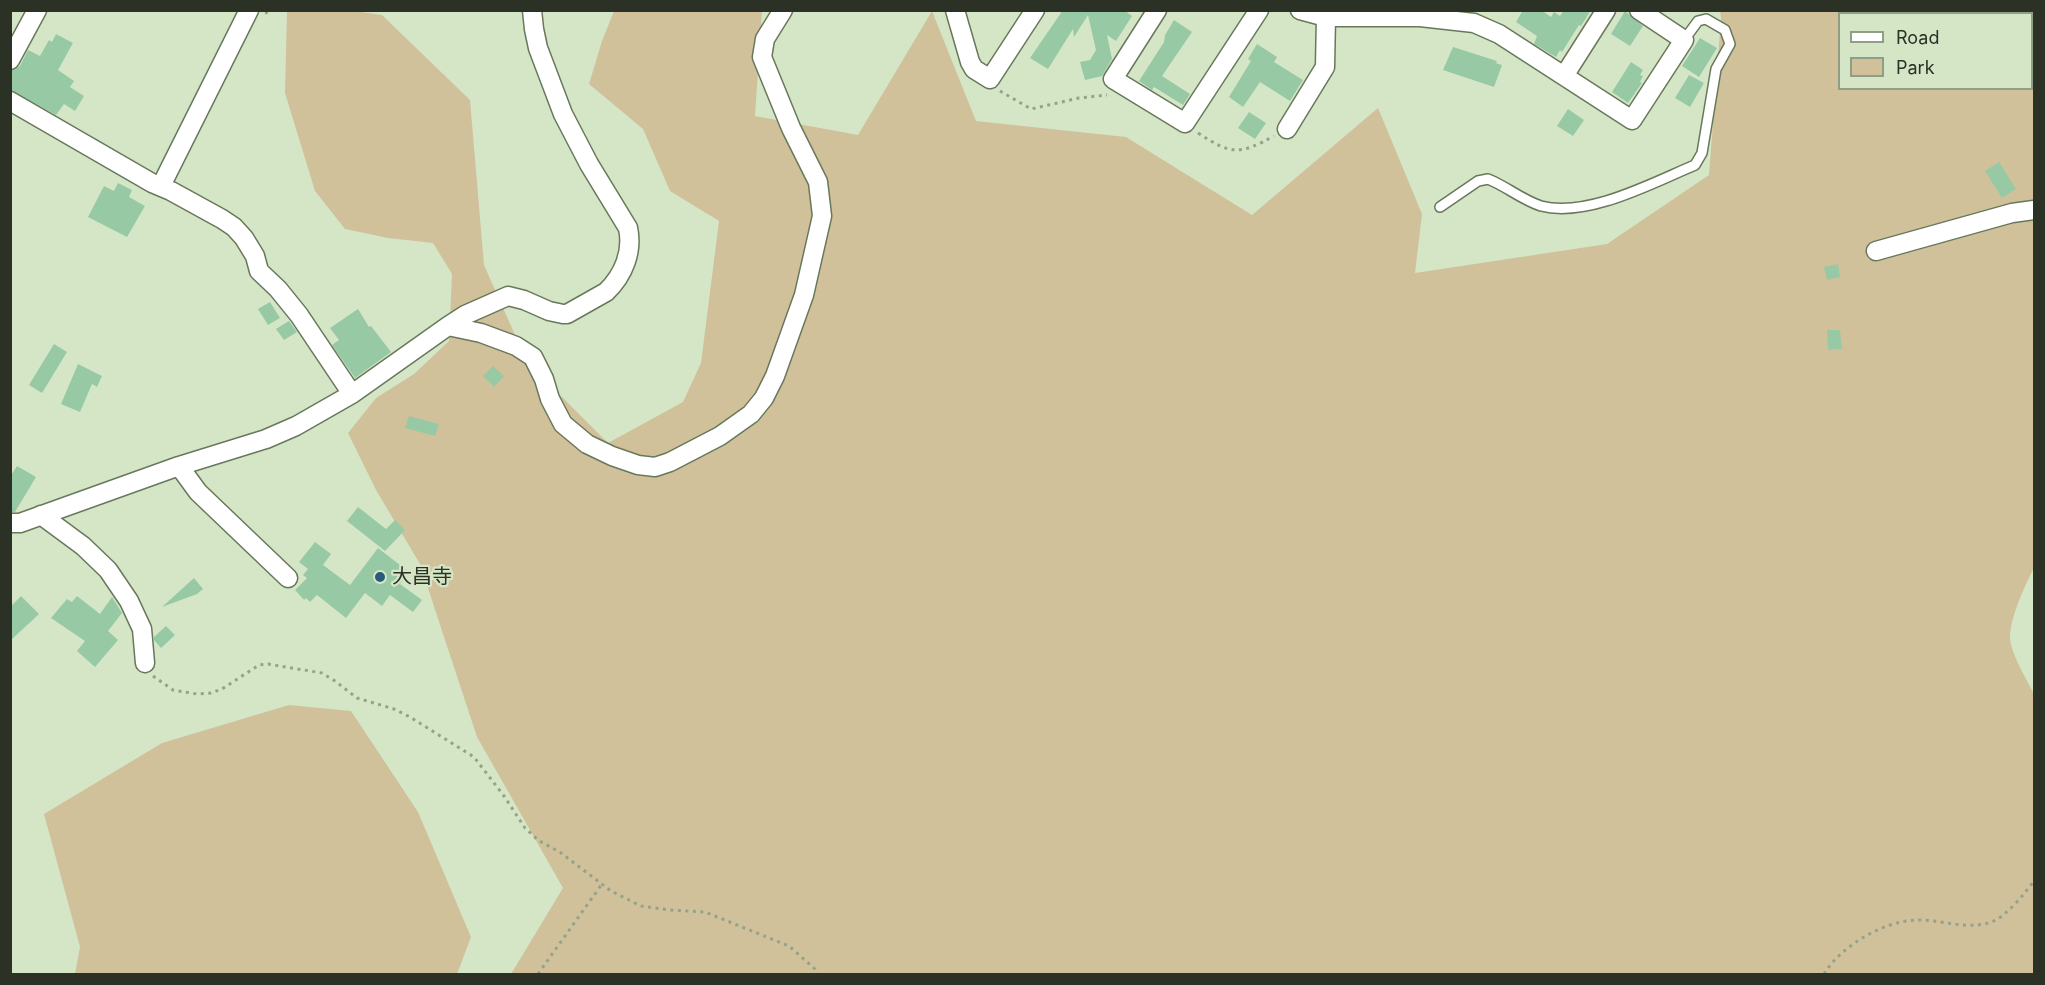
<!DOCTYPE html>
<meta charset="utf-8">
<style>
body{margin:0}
#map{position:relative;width:2045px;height:985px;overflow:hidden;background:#d5e6c7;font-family:Inter,sans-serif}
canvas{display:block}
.frame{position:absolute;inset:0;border:12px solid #2b3125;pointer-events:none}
.legend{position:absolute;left:1838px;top:12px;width:195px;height:78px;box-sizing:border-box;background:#d5e6c7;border:2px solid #919e86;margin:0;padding:8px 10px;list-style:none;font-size:18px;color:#2b3125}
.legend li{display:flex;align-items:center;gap:12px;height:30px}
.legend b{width:30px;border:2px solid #919e86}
</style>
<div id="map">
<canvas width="2045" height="985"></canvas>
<div class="frame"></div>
<ul class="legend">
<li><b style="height:8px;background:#fff"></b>Road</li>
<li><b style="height:16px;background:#d0c19b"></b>Park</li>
</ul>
</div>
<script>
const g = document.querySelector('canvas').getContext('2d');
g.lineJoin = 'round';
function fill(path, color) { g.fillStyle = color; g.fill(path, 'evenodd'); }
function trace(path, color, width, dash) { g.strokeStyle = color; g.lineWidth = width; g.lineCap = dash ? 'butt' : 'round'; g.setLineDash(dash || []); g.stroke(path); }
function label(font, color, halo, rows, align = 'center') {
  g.font = font + ' Inter,"Noto Sans JP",sans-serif'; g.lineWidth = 4.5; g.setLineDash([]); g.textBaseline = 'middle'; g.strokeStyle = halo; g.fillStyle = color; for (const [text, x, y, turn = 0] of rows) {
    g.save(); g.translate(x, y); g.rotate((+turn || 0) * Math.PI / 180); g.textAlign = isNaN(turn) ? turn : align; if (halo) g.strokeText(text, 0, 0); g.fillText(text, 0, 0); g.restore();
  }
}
const green = new Path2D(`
 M347,10L382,15L470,100L484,265L527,362L608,443L683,402L701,363L719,221L670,191L643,129L589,84L602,41L614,11H762L755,116L858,135L932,11L976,121L1126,137L1252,215L1378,108L1422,214L1415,273L1607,244L1709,175L1721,18L1720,11H2034V568C2025,585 2010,618 2010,638C2011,654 2027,680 2034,694V974H511L563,888L477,737L420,564L376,490L348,433L376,398L414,374L449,341L452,274L433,243L388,238L345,229L315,191L285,93L287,11ZM1840,14H2032V88H1840Z
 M289,705L351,711L418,812L471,937L457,974H75L80,947L44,814L162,743Z`);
const building = new Path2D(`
 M1063,10H1124L1132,16L1116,41L1107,35L1112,59L1102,76L1085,80L1080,62L1090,60L1096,50L1088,15L1074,37L1073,29L1048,69L1030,58Z
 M1523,10H1541L1551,17L1554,12L1560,16L1564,10H1591L1581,26L1579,25L1562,52L1560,50L1556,57L1534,44L1537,36L1516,22Z
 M1625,11L1643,26L1630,46L1611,34Z
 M1174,20L1192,32L1162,76L1190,94L1183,105L1154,87L1152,90L1139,81L1164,42L1165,35Z
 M56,34L73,43L58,70L74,81L70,87L84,96L75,111L64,104L56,115L10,90V71L20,66L28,50L40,56L49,40L52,42Z
 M1700,38L1717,48L1699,77L1682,66Z
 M1257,44L1277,57L1274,62L1303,80L1290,101L1260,82L1243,107L1229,97L1251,61L1248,59Z
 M1453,47L1497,61L1496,63L1502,65L1494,87L1443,70Z
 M1631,62L1643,70L1640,75L1643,76L1640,82L1642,83L1628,103L1612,92Z
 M1689,75L1704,83L1690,107L1675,98Z
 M1568,109L1584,120L1573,136L1557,126Z
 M1249,112L1266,123L1255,139L1238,128Z
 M1999,162L2016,189L2002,198L1985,171Z
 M118,183L132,190L129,197L145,206L127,237L88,217L104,186L114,191Z
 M1838,264L1840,277L1827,280L1824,267Z
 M270,302L280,318L268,325L258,309Z
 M358,309L369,327L371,326L391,352L355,378L332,345L339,340L330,328Z
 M289,321L297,332L284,340L276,329Z
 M1827,330H1840L1842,349L1828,350Z
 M54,344L67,352L42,393L29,385Z
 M78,364L102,376L97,387L92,384L80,412L61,404Z
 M493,366L504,376L494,387L483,376Z
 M409,416L439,424L435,436L405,428Z
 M17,466L36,477L15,512H10V477Z
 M358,507L386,529L395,520L405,530L385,551L347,521Z
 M315,542L331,554L323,565L350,585L378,548L409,572L400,584L422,600L413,612L390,595L382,606L365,593L346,618L317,595L310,602L306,598L304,600L295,590L307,578L303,575L308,569L299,562Z
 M194,578L203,589L197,594L162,607Z
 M21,596L39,614L10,641V607Z
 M77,596L100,614L112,597L122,613L108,631L118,640L95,667L77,651L85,641L51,618L67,599L72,602Z
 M166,626L175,635L161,648L154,640V637Z`);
const path = new Path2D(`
 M377,10H387
 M265,13L274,10
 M1000,91L1031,109L1079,98L1107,95
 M1198,133C1232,155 1239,155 1274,136
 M153,676L173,690L197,694L211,693L222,689L259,665L268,664L322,673L335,681L357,698L394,709L410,717L474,757L504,796L525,828L538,840L561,853L611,891L641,906L670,910L705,912L789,946L815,969L818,974
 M538,974L602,884
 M1824,974C1841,946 1883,921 1917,920C1941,919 1966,931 1991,922C2005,918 2025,893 2034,881`);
const lane = new Path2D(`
 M1440,207L1478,181L1488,179C1506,186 1522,200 1541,206C1588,218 1652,183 1695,165L1702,153L1716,69L1730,44L1725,30L1706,19L1698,21L1684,40`);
const street = new Path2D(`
 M955,10L970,62L974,69L990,79L1035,10
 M1157,10L1113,79L1185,123L1259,10
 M1326,17H1420L1474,23L1499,34L1632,120L1684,40L1639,10
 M10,60L37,10
 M1564,76L1606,10
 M10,101L152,183L171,191L222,219L234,227L244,238L255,256L259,271L278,289L299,315L352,394
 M1287,129L1325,67L1326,17L1300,10
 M161,186L249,10
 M1876,251L2012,213L2034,210
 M448,326L465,315L508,296L524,300L549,311L563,314H567L606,292C624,275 633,251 628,228L589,164L563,114L538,48L534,29L532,10
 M179,466L198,492L288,578
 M41,515L83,546L108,570L129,601L142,629L145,663
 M10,523H20L179,466L266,439L296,426L352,394L448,326L481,333L516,346L533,357L544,379L550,399L563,424L587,444L612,456L638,465L655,467L670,462L720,436L751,414L764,398L775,376L804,295L822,216L818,182L791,128L762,57L765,39L783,10`);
const markers = [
 [380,577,6,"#2a5c79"]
];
const poiNames = [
 ["大昌寺",392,577]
];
fill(green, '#d0c19b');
fill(building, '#98c9a5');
trace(lane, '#68785b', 12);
trace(street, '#68785b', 21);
trace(path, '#95a28a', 3, [3, 4.5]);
trace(lane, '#fff', 9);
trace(street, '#fff', 18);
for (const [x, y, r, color] of markers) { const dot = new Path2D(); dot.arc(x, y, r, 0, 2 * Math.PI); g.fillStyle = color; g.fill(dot); trace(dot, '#d5e6c7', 2); }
label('20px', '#2b3125', '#d5e6c7', poiNames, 'left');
</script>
